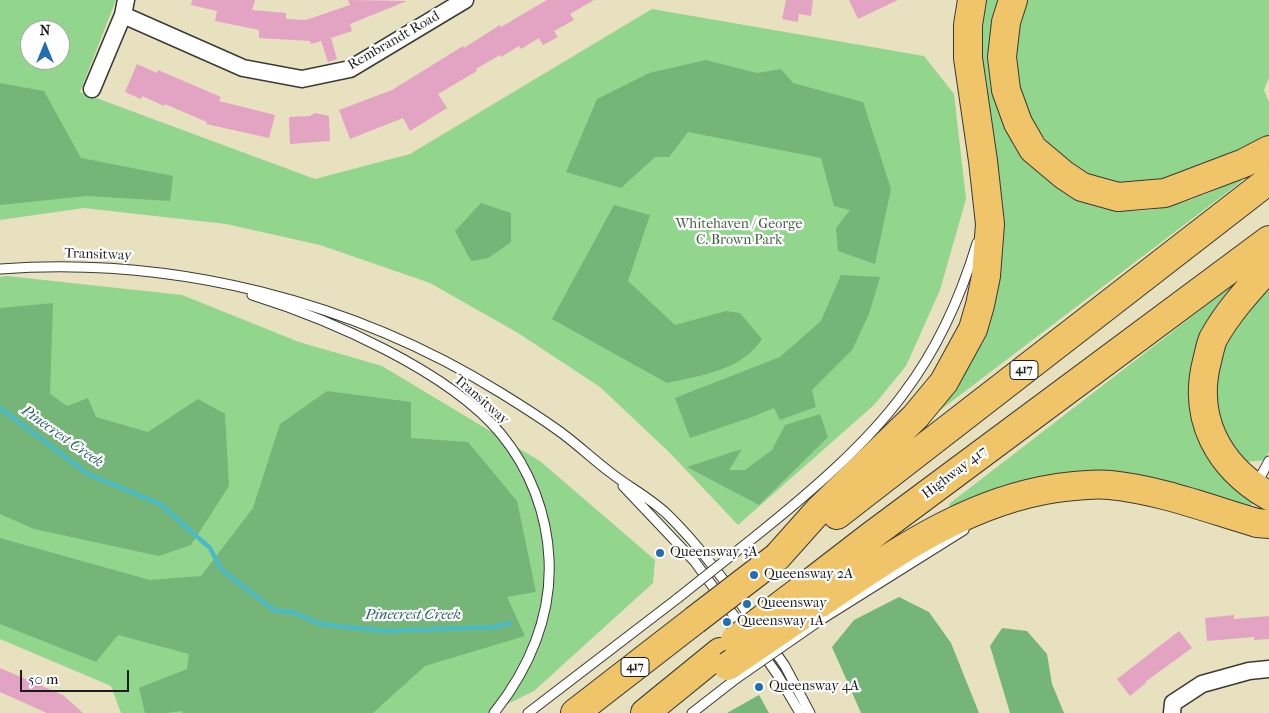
<!DOCTYPE html>
<style>
body{margin:0}
#map{position:relative;width:1269px;height:713px;overflow:hidden;background:#e8e1bf;font-family:"IM FELL French Canon",serif}
canvas{display:block}
.north{position:absolute;left:20px;top:20px;width:50px;height:50px;box-sizing:border-box;background:#fff;border:1px solid #a4a4a4;border-radius:50%;rotate:0deg;font-size:14px;font-weight:700;line-height:20px;text-align:center;color:#1c1c1c}
.north::after{content:'';display:block;margin:auto;width:18px;height:22px;background:#1f6fb2;clip-path:polygon(50% 0,100% 100%,50% 72%,0 100%)}
.scale{position:absolute;left:20px;top:670px;width:109px;height:22px;box-sizing:border-box;border:2px solid #1c1c1c;border-top:0;padding-left:6px;font-size:15px;line-height:18px;white-space:nowrap;color:#1c1c1c;-webkit-text-stroke:4px #fff;paint-order:stroke}
</style>
<div id="map">
<canvas width="1269" height="713"></canvas>
<div class="north">N</div>
<div class="scale">50 m</div>
</div>
<script>
const g = document.querySelector('canvas').getContext('2d');
g.lineJoin = 'round';
function fill(path, color) { g.fillStyle = color; g.fill(path, 'evenodd'); }
function trace(path, color, width, dash) { g.strokeStyle = color; g.lineWidth = width; g.lineCap = dash ? 'butt' : 'round'; g.setLineDash(dash || []); g.stroke(path); }
function label(font, color, halo, rows, align = 'center') {
  g.font = font + ' "IM FELL French Canon",serif'; g.lineWidth = 4.5; g.setLineDash([]); g.textBaseline = 'middle'; g.strokeStyle = halo; g.fillStyle = color; for (const [text, x, y, turn = 0] of rows) {
    g.save(); g.translate(x, y); g.rotate((+turn || 0) * Math.PI / 180); g.textAlign = isNaN(turn) ? turn : align; if (halo) g.strokeText(text, 0, 0); g.fillText(text, 0, 0); g.restore();
  }
}
const green = new Path2D(`
 M0,0H116L80,92L315,179L410,154L652,9L924,56L954,94L966,199L940,290L906,366L874,405L738,525L670,453L600,387L518,333L430,283L320,245L226,224L84,208L0,220ZM30,30H60V60H30Z
 M984,0H1003L994,50L1049,179C1113,230 1172,212 1239,179L1242,181L939,411L932,410L974,348L987,113L979,32Z
 M1026,0H1269V78L1264,90L1269,102V136L1163,184L1124,189L1096,181L1062,158L1035,128L1022,101L1014,59L1019,21Z
 M1246,275L1196,371L1253,495L1252,505H1241L1050,479L1003,485L953,509L949,504Z
 M7,276L182,295L299,342L382,366L540,461L655,560L653,583L534,691L489,713H121L111,686L0,639V277Z
 M1269,283V451L1265,460L1246,462L1231,447L1217,414L1216,381L1221,357L1235,324Z`);
const forest = new Path2D(`
 M706,60L757,73L781,69L793,83L863,102L891,189L875,264L838,251L836,228L850,210L834,206L821,158L688,132L669,157H655L621,188L566,172L597,99L649,73Z
 M0,83L44,91L81,158L173,176L170,201L87,196L0,205Z
 M481,203L511,213V242L488,258L471,261L455,231Z
 M614,205L650,215L628,281L675,325L726,311L740,313L762,339C741,371 702,375 667,383L552,319Z
 M841,275L880,277L869,314L852,350L812,390L816,407L780,420L774,408L755,416L690,438L675,398L780,357L821,321Z
 M53,303L50,394L67,406L88,398L96,417L148,432L198,399L225,414L229,486L191,545L159,556L34,529L0,514V308Z
 M327,391L411,402V438L468,442L517,501L536,592L507,597L525,636L425,666L373,713H183L181,711L166,713H145L139,688L187,669L189,654L118,635L96,662L0,624V538L150,580L201,576L253,508L280,424Z
 M820,414L828,437L759,505L687,467L742,449L729,470H745L772,450L785,425Z
 M899,597L929,612L951,643L979,713H861L832,647L854,620Z
 M1002,628L1027,631L1047,654L1052,684L1064,713H1010L990,646Z
 M759,695L769,713H727Z`);
const stream = new Path2D(`
 M0,408L88,474L160,504L210,548L221,569L275,611L293,612L320,624L384,631L495,627L510,623`);
const building = new Path2D(`
 M192,0H255L252,10L286,13V19L306,20L350,5L348,0L407,1L350,24L352,31L331,38L337,59L328,62L321,41L311,44L310,41L259,38V30L215,21L217,11L191,5Z
 M547,0H594L570,14L574,20L554,31L558,37L543,45L539,38L521,49L519,46L501,57L500,55L476,69L477,71L438,94L447,108L410,131L403,118L350,139L339,110L392,90L463,46L464,48L500,25L501,27Z
 M786,0H813L811,16L799,14L798,22L782,19Z
 M849,0H898L858,19Z
 M137,64L157,73L158,70L221,97L219,101L275,115L269,138L206,124L207,122L165,104L164,106L142,96L141,99L125,92Z
 M315,113L329,116L330,141L290,144L289,117L310,116Z
 M1234,615V619L1269,616V639L1254,640V637L1207,641L1205,618Z
 M1179,631L1192,648L1145,682L1146,683L1130,696L1117,679Z
 M0,668L63,695L83,713H47L0,692Z`);
const service = new Path2D(`
 M0,269C174,256 353,301 501,393C522,406 543,419 563,434C579,446 594,460 611,473C629,487 650,498 667,514C700,546 728,585 754,623
 M252,295C329,319 449,371 501,434C530,469 547,514 549,559C552,616 529,669 494,713
 M1256,485L1269,461
 M623,486L695,562L745,631
 M757,535C808,494 866,445 904,393C938,348 961,296 977,243
 M822,619L964,530
 M771,646L785,666L810,713
 M762,653L777,674L800,713
 M528,713L678,598
 M692,713L737,678`);
const minor = new Path2D(`
 M123,15L243,68L302,79L350,69L465,0
 M92,89L123,15L126,0
 M1172,713L1173,703L1202,684L1249,671L1269,669`);
const motorway = new Path2D(`
 M1013,0L1006,22L1002,57L1006,90L1018,123L1033,149L1064,175L1082,187L1118,197L1165,193L1244,163L1269,150
 M1269,267C1249,289 1227,313 1213,339C1210,346 1209,354 1207,361C1192,419 1219,467 1269,496
 M837,515L1269,180
 M777,557L819,510L915,417L944,382L973,329L980,305L986,276L990,224L983,161L968,58V25L972,0
 M801,590L871,536L1269,240
 M813,608C890,557 963,502 1057,488C1074,486 1093,483 1110,485C1160,490 1209,509 1257,523L1269,524
 M575,713L695,620
 M645,713L720,652`);
const serviceBridge = new Path2D(`
 M678,598L757,535
 M737,678L822,619`);
const motorwayBridge = new Path2D(`
 M695,620L777,557
 M735,640L801,590
 M728,666L813,608`);
const markers = [
 [660,553,5,"#1f6fb2"],
 [754,575,5,"#1f6fb2"],
 [747,604,5,"#1f6fb2"],
 [727,622,5,"#1f6fb2"],
 [759,687,5,"#1f6fb2"]
];
const shields = [
 [1024,370,28],
 [635,667,28]
];
const shieldNames = [
 ["417",1024,370],
 ["417",635,667]
];
const streetNames = [
 ["Rembrandt Road",394,41,-30],
 ["Transitway",98,255,2],
 ["Transitway",481,400,41],
 ["Highway 417",955,473,-37]
];
const parkNames = [
 ["Whitehaven / George",739,225],
 ["C. Brown Park",739,241]
];
const poiNames = [
 ["Queensway 3A",670,553],
 ["Queensway 2A",764,575],
 ["Queensway",757,604],
 ["Queensway 1A",737,622],
 ["Queensway 4A",769,687]
];
const waterNames = [
 ["Pinecrest Creek",62,437,35],
 ["Pinecrest Creek",413,615]
];
fill(green, '#92d58d');
fill(forest, '#75b678');
trace(stream, '#4cbac5', 4.5);
fill(building, '#e3a3c2');
trace(service, '#3b3a34', 11);
trace(minor, '#3b3a34', 19);
trace(motorway, '#3b3a34', 30);
trace(service, '#fff', 9);
trace(minor, '#fff', 16);
trace(motorway, '#f0c469', 28);
trace(serviceBridge, '#3b3a34', 11, []);
trace(motorwayBridge, '#3b3a34', 30, []);
trace(serviceBridge, '#fff', 9);
trace(motorwayBridge, '#f0c469', 28);
for (const [x, y, r, color] of markers) { const dot = new Path2D(); dot.arc(x, y, r, 0, 2 * Math.PI); g.fillStyle = color; g.fill(dot); trace(dot, '#fff', 2); }
for (const [x, y, w] of shields) { const box = new Path2D(); box.roundRect(x - w / 2, y - 9.5, w, 19, 4); g.fillStyle = '#fff'; g.fill(box); trace(box, '#1c1c1c', 1); }
label('bold 12px', '#1c1c1c', null, shieldNames);
label('14px', '#1c1c1c', '#fff', streetNames);
label('14px', '#455d44', '#fff', parkNames);
label('14px', '#1c1c1c', '#fff', poiNames, 'left');
label('italic 15px', '#326368', '#fff', waterNames);
</script>
